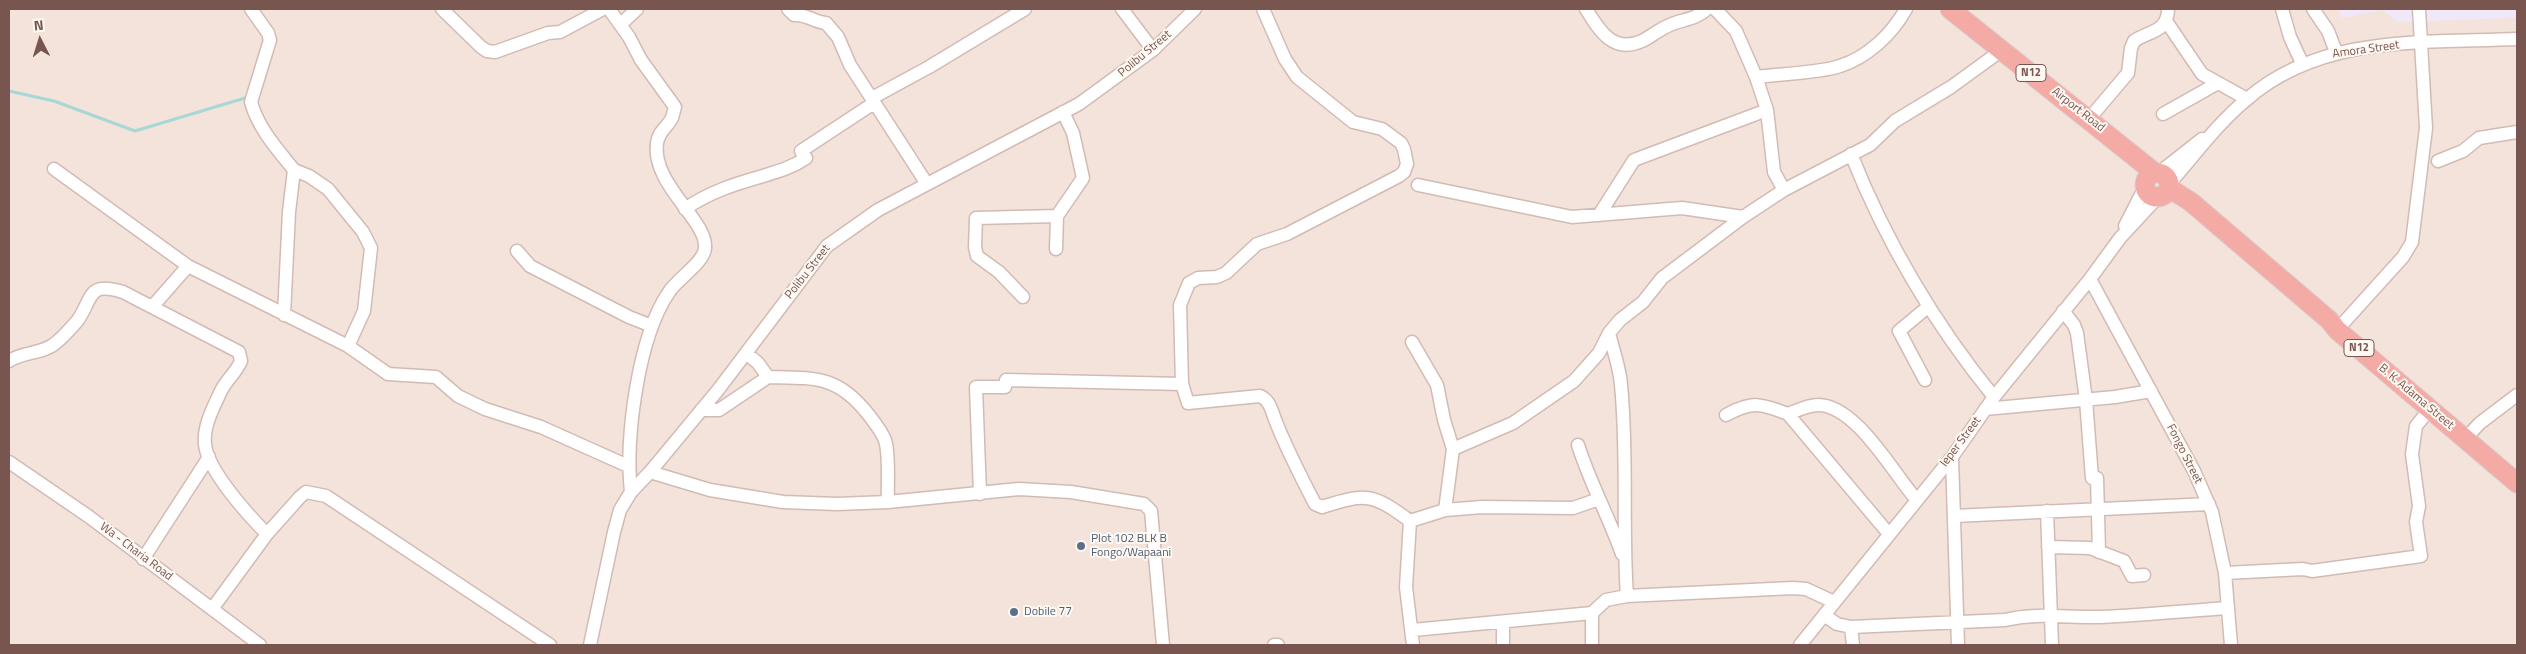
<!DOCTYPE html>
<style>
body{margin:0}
#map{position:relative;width:2526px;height:654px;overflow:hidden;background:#fcf3ec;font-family:"Titillium Web",sans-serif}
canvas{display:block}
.frame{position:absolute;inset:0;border:10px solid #78554f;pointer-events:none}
.north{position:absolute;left:15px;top:15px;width:50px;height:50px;-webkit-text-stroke:4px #fef8f3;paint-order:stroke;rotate:355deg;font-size:14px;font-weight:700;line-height:20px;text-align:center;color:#78554f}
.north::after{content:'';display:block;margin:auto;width:18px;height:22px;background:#78554f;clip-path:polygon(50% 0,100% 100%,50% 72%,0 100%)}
</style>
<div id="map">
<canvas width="2526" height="654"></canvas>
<div class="frame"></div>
<div class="north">N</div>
</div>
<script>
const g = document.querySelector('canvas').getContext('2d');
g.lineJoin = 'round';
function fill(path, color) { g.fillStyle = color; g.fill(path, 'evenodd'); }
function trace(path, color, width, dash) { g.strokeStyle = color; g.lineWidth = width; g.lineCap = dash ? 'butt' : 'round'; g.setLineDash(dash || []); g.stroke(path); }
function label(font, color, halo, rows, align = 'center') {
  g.font = font + ' "Titillium Web",sans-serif'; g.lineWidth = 4; g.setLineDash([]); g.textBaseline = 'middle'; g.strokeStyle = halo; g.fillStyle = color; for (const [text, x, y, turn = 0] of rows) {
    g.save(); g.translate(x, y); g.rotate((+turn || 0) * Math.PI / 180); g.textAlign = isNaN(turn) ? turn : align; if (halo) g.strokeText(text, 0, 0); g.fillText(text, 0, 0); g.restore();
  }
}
const residential = new Path2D(`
 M9,9H2517V645H9Z`);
const education = new Path2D(`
 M2338,9H2517V18L2397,22L2383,10L2342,18Z`);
const stream = new Path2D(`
 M9,91L54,101L135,131L245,98`);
const minor = new Path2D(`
 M251,9L268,33L270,40L251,102C258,128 277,149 294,170L289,212L284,315
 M442,9L481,47L487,51L495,52L548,33L560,32L603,9
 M609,9L629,37L641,60L675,107C674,110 673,115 672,118C667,128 659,130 657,143C651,184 708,221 705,248C704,263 677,279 669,292C638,337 625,438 631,492
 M788,9L794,15C807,14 814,22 826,23L838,37L850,65L927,184
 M1122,9L1153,50
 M1586,9C1599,30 1613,54 1642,41C1652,36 1661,28 1672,24C1685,19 1696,19 1707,9
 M1715,9L1736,31L1756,77L1767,110L1774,172L1784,190
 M2282,9L2290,37L2302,63
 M2313,9L2328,31L2336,52
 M2166,21L2202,74L2247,99
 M621,24L637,9
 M1756,77C1778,74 1820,73 1840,66C1868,57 1892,34 1906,9
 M872,98L929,67L1025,9
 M2163,114L2218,83
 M2089,119L2128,73L2131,48L2134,41C2149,31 2168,32 2168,9
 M1851,154C1885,240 1935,325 1994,397
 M2438,161L2463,151L2479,138L2517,132
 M54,169L188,266
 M294,170L309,176L328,189L363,232L371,248L364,311L348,346
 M2159,173L2202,139
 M2169,184C2195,155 2216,125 2246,100C2321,34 2424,43 2517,39
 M1418,185L1572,217L1682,208L1743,217
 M685,209C709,192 735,184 763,176C779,171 793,167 806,158L801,151L874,103
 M1599,215L1634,160L1767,110
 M2125,226L2145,187
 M1056,249L1057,216L1083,178L1073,133L1063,112
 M517,251L530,266L629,317L652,326
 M2090,279L2194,471L2212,512L2225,573L2231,645
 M1023,297L999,272L977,256L975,247L976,218L1057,216
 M152,307L188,266L348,346L388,374L436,377L458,396L485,409L541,427L628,466
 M2063,311L2074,325L2077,333L2086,400L2092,478H2097L2099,552
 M2337,330L2403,257L2412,242L2426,128L2419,9
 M1609,333C1613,350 1620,368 1621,385C1628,455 1622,526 1627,596L1793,588L1806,589L1834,602
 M1412,342L1437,385L1444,420L1453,449
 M747,354L758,363L768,377C815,378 837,375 868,414C874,422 881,430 885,440C890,455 887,485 888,502
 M9,361C22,352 40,354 53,345C62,339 71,328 78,320C93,298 87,281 123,292L239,352L241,361C236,373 225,381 220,393C213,408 203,427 205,444C207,470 249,516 267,534
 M1925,380L1899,331L1929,306
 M1182,384L1180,305L1189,283L1198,278L1217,277L1226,273L1257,244L1287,234L1399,176L1404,172L1407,164L1404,149L1401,143L1382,129L1353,122L1297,77L1285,59L1263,9
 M1985,409L2115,397L2151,391
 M701,410H719L768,377
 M1788,414C1796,411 1808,405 1818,405C1856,405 1893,473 1916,499
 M1726,415C1752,401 1760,403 1788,414L1889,534
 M2465,439L2480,423L2517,395
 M1578,445C1590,483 1609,517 1622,554
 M1952,457L1958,645
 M9,462L88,516L260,645
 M650,472L710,490L783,502L837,504L888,502L1019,489L1071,492L1144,504L1151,511L1163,645
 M980,494L976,387H1005L1006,380L1182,384L1188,403L1260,396C1270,400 1272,412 1276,422C1287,450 1301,477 1315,504L1322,507C1366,493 1372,493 1410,521L1406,587L1413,645
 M1445,510L1482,507L1573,508L1599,499
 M2047,511L2052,645
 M1954,516L2209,504
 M1410,521L1445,510L1453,449L1513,423L1574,381L1599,353L1609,333L1620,320L1643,302L1662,278L1743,217L1784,190L1870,145L1895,121L1951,87L2002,50
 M2048,547L2090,548L2124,561L2132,576L2144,575
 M143,559L209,457
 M2225,573L2303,569L2312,571L2421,556L2416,522L2419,506L2412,454L2416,426L2430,409
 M212,609L267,534L300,497L306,492L326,496L550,645
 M1592,613V645
 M1824,615L1837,624L1851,627L2005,620C2036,612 2069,618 2101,617C2143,615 2186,611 2228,608
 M1503,622V645
 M1851,627L1853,645
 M1413,630L1592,613L1606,600L1627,596
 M590,645L614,532L620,510L631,492L650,472L718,390L827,246L878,210L1079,104L1153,50L1195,9
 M1274,645H1278
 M1800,645L1952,457L1994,397L2090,279L2120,238L2158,197`);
const highway = new Path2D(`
 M1950,9L2155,173
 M2145 185a12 12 0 1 1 24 0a12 12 0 1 1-24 0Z
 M2169,188L2191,202L2329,320L2337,330L2517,483`);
const markers = [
 [1081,546,5,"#5c6f8a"],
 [1014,612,5,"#5c6f8a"]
];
const shields = [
 [2031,73,30],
 [2359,348,30]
];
const shieldNames = [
 ["N12",2031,73],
 ["N12",2359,348]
];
const streetNames = [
 ["Amora Street",2366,50,-8],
 ["Polibu Street",1145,54,-40],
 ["Airport Road",2078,110,38],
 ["Polibu Street",808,272,-52],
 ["B. K. Adama Street",2416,397,40],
 ["Ieper Street",1961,442,-53],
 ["Fongo Street",2184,454,63],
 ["Wa - Charia Road",136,552,37]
];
const serviceNames = [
 ["Plot 102 BLK B",1091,539],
 ["Fongo/Wapaani",1091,553],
 ["Dobile 77",1024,612]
];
fill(residential, '#f4e3db');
fill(education, '#f0e8f9');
trace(stream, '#a7d8d5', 3);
trace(minor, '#d2bbb4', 15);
trace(highway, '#d9cfce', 21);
trace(minor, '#fff', 12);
trace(highway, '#f4aba6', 19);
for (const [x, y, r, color] of markers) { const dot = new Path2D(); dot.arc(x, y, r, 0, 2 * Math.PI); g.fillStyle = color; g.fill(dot); trace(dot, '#fef8f3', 2); }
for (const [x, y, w] of shields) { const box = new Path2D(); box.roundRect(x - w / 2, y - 8.5, w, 17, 4); g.fillStyle = '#fef8f3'; g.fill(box); trace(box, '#78554f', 1); }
label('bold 11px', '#78554f', null, shieldNames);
label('12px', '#78554f', '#fef8f3', streetNames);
label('12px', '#4e5e75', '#fef8f3', serviceNames, 'left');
</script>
